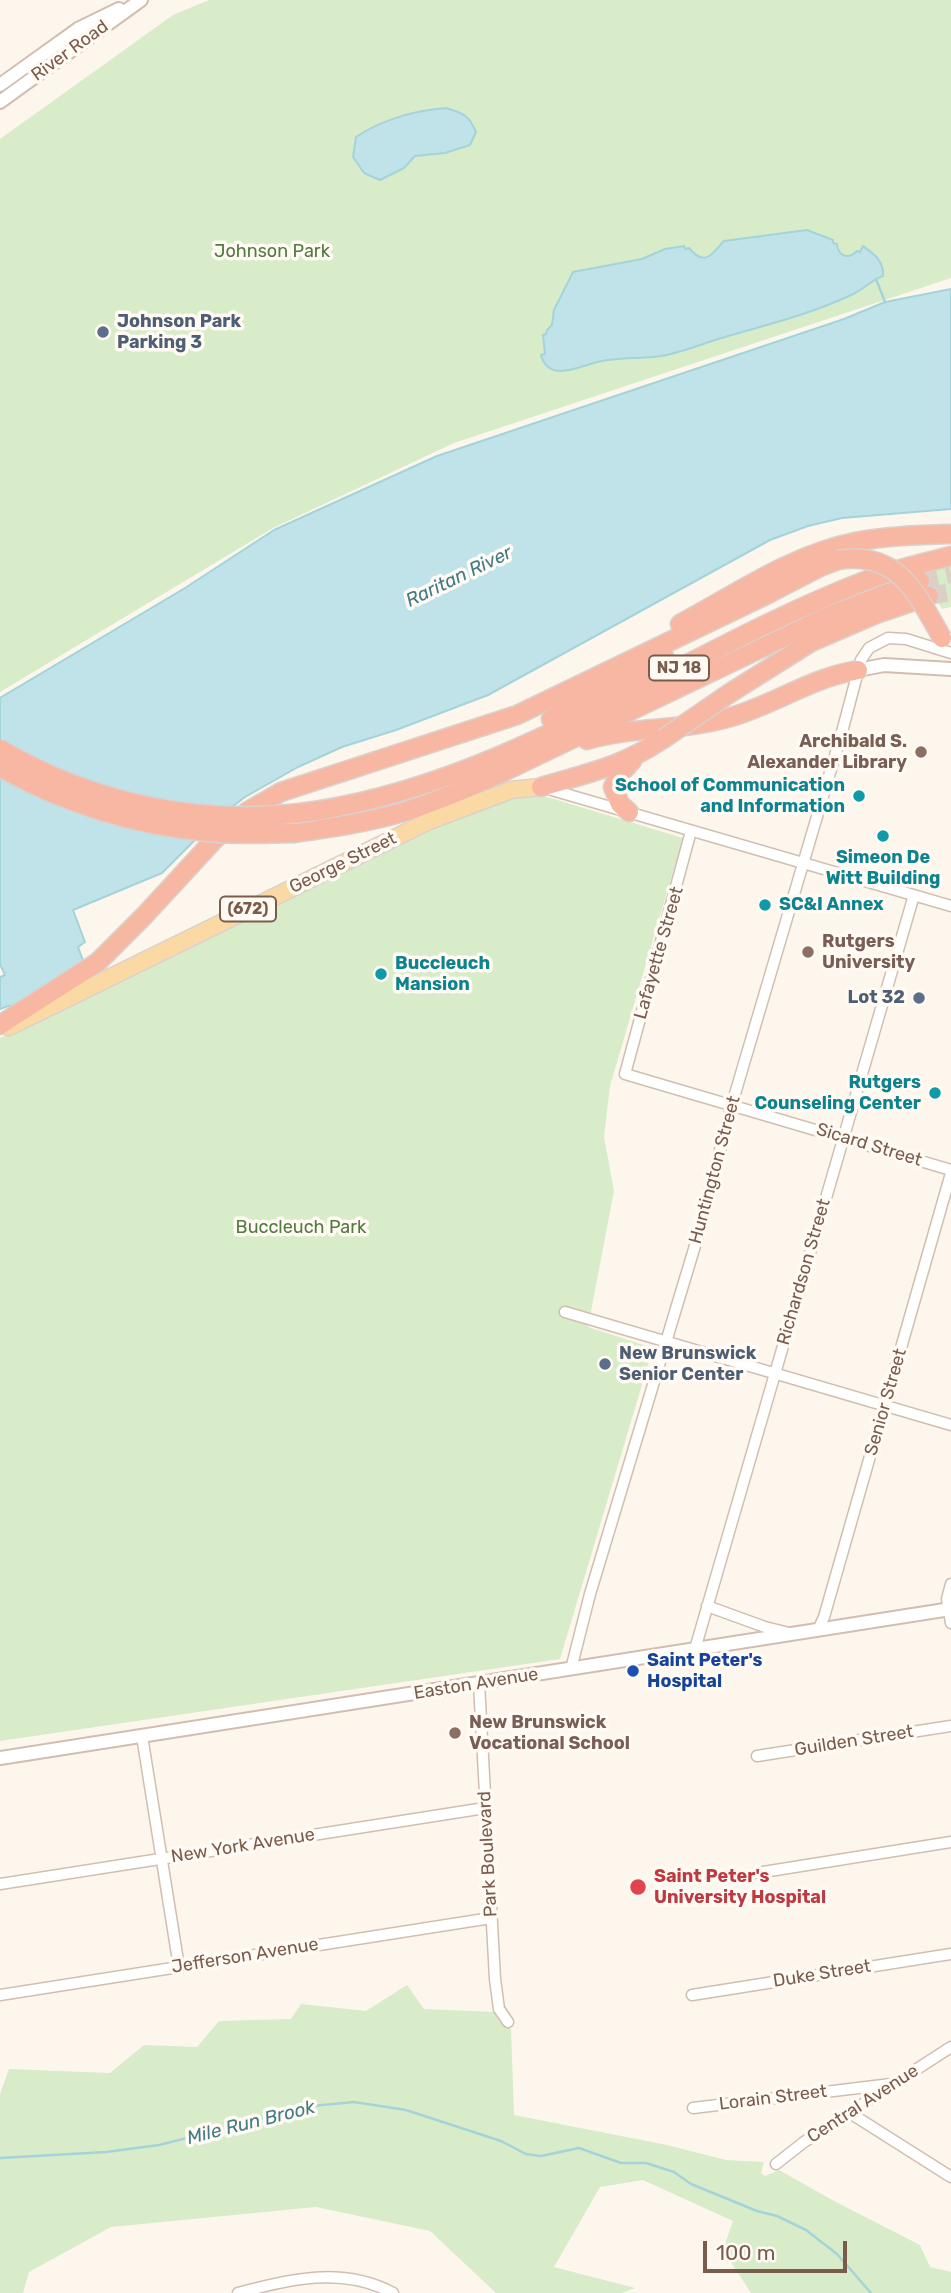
<!DOCTYPE html>
<style>
body{margin:0}
#map{position:relative;width:951px;height:2293px;overflow:hidden;background:#fdf6ec;font-family:Rubik,sans-serif}
canvas{display:block}
.scale{position:absolute;left:703px;top:2241px;width:144px;height:32px;box-sizing:border-box;border:4px solid #7a5c4d;border-top:0;padding-left:9px;font-size:21px;line-height:24px;white-space:nowrap;color:#7a5c4d;-webkit-text-stroke:5px #fffaf3;paint-order:stroke}
</style>
<div id="map">
<canvas width="951" height="2293"></canvas>
<div class="scale">100 m</div>
</div>
<script>
const g = document.querySelector('canvas').getContext('2d');
g.lineJoin = 'round';
function fill(path, color) { g.fillStyle = color; g.fill(path, 'evenodd'); }
function trace(path, color, width, dash) { g.strokeStyle = color; g.lineWidth = width; g.lineCap = dash ? 'butt' : 'round'; g.setLineDash(dash || []); g.stroke(path); }
function label(font, color, halo, rows, align = 'center') {
  g.font = font + ' Rubik,sans-serif'; g.lineWidth = 7; g.setLineDash([]); g.textBaseline = 'middle'; g.strokeStyle = halo; g.fillStyle = color; for (const [text, x, y, turn = 0] of rows) {
    g.save(); g.translate(x, y); g.rotate((+turn || 0) * Math.PI / 180); g.textAlign = isNaN(turn) ? turn : align; if (halo) g.strokeText(text, 0, 0); g.fillText(text, 0, 0); g.restore();
  }
}
const green = new Path2D(`
 M209,0H951V278L454,443L273,528L0,692V139L173,15Z
 M951,565V607L942,609L920,571Z
 M520,796H541L554,799L683,838L610,1086L604,1137L614,1191L588,1327L653,1348L560,1659L0,1741V1038L436,824L487,804Z
 M407,1985L424,2009L494,2012L511,2029L514,2115L667,2145L726,2160L764,2162L761,2173L765,2176L779,2170L834,2201L920,2245L930,2267L951,2272V2293H751L723,2250L733,2221L643,2180L600,2187L554,2267L635,2288L622,2293H496L430,2231L316,2207L111,2227L29,2272L23,2293H0V2094L9,2069L110,2073L144,2045L197,2047L219,2021L291,2019L301,2004L366,2011Z`);
const water = new Path2D(`
 M446,108C463,113 469,115 476,132L470,145L445,153L415,156L404,168L380,180L364,173L353,157L356,137C381,120 416,110 446,108Z
 M807,230L833,240V243L837,244C838,256 848,260 857,251L860,252L863,246C874,254 884,261 883,276C870,281 863,290 851,295C809,315 762,326 718,339C699,345 680,353 661,356C641,359 621,357 602,361C583,364 549,385 541,355L545,354L543,335L546,334L547,330L552,325L554,310L573,272L642,259L665,249L684,246L685,249L689,248C706,269 714,251 724,241Z
 M951,289V509L842,518L808,526L770,540L488,695L396,730L342,747L298,767L245,797L214,821L162,873L73,910L85,942L78,947L84,963L15,1006H8L0,1009V977L5,975L0,964V698L185,588L274,530L437,456L844,319L885,302Z`);
const stream = new Path2D(`
 M876,279L885,302
 M0,2158L106,2152L159,2145L312,2106L354,2102L406,2110L501,2141L526,2154L541,2156L579,2148L621,2163H646L674,2172L691,2184L757,2211L777,2216L806,2230L837,2254L871,2293`);
const motorwayTunnel = new Path2D(`
 M920,581L951,574
 M929,596L951,592`);
const minor = new Path2D(`
 M545,788L951,906
 M691,831L625,1074L951,1170
 M565,1312L951,1425
 M951,1584L947,1599L951,1623
 M707,1606L765,1627L789,1633
 M818,1630L824,1617L951,1173
 M695,1649L914,895
 M571,1669L590,1594L697,1239L732,1104L842,732L861,660L869,648L888,638L906,639L951,653
 M479,1683L495,1979L499,2009L508,2022
 M142,1736L179,1967
 M757,1756L951,1726
 M757,1873L951,1842
 M0,1884L485,1808
 M0,1995L491,1918
 M692,1995L951,1954
 M693,2108L891,2084
 M850,2113L951,2177
 M776,2164L804,2142L951,2047
 M238,2293C289,2279 343,2266 393,2293`);
const tertiary = new Path2D(`
 M0,85L78,29L119,9
 M0,102L141,0
 M858,670L884,665L951,669
 M0,1758L951,1609`);
const primary = new Path2D(`
 M9,1027L429,821L511,790L541,787`);
const motorway = new Path2D(`
 M680,624C736,594 791,555 855,542C886,536 919,535 951,534
 M730,693L811,642L876,614L929,596
 M551,719L664,656
 M587,740C634,726 684,731 731,717C776,704 810,678 858,670
 M541,787C588,773 621,767 663,739
 M315,811C516,780 683,650 870,579C896,569 924,563 951,556
 M629,812L620,804L613,787L621,773L632,761
 M294,833C329,828 365,823 400,813C434,803 468,788 501,773L826,617L920,581
 M0,1025L98,962L144,916L216,838L248,811L281,792L517,715L766,595L820,567L838,560`);
const motorwayBridge = new Path2D(`
 M838,560C898,550 917,594 942,638
 M663,739L730,693
 M0,749C95,805 206,827 315,811
 M0,767C62,803 136,826 208,832C236,835 265,834 294,833`);
const markers = [
 [103,332,7,"#5c6f8a"],
 [921,752,7,"#8d6e63"],
 [859,796,7,"#0f9aa8"],
 [883,836,7,"#0f9aa8"],
 [765,905,7,"#0f9aa8"],
 [808,952,7,"#8d6e63"],
 [381,974,7,"#0f9aa8"],
 [919,998,7,"#5c6f8a"],
 [935,1093,7,"#0f9aa8"],
 [605,1364,7,"#5c6f8a"],
 [633,1671,7,"#1a4fb4"],
 [455,1733,7,"#8d6e63"],
 [638,1887,9,"#e0444e"]
];
const shields = [
 [679,668,60],
 [248,909,56]
];
const shieldNames = [
 ["NJ 18",679,668],
 ["(672)",248,909]
];
const streetNames = [
 ["River Road",70,51,-36],
 ["George Street",343,863,-26],
 ["Lafayette Street",659,953,-74],
 ["Sicard Street",869,1145,17],
 ["Huntington Street",715,1170,-75],
 ["Richardson Street",804,1272,-74],
 ["Senior Street",886,1402,-74],
 ["Easton Avenue",476,1684,-9],
 ["Guilden Street",854,1741,-9],
 ["New York Avenue",243,1846,-9],
 ["Park Boulevard",488,1854,-93],
 ["Jefferson Avenue",245,1956,-9],
 ["Duke Street",822,1974,-9],
 ["Lorain Street",773,2098,-7],
 ["Central Avenue",863,2104,-33]
];
const parkNames = [
 ["Johnson Park",272,252],
 ["Buccleuch Park",301,1228]
];
const serviceNames = [
 ["Johnson Park",117,322],
 ["Parking 3",117,343],
 ["Lot 32",905,998,"right"],
 ["New Brunswick",619,1354],
 ["Senior Center",619,1375]
];
const educationNames = [
 ["Archibald S.",907,742,"right"],
 ["Alexander Library",907,763,"right"],
 ["Rutgers",822,942],
 ["University",822,963],
 ["New Brunswick",469,1723],
 ["Vocational School",469,1744]
];
const cultureNames = [
 ["School of Communication",845,786],
 ["and Information",845,807],
 ["Simeon De",883,858,"center"],
 ["Witt Building",883,879,"center"],
 ["SC&I Annex",779,905,"left"],
 ["Buccleuch",395,964,"left"],
 ["Mansion",395,985,"left"],
 ["Rutgers",921,1083],
 ["Counseling Center",921,1104]
];
const transitNames = [
 ["Saint Peter's",647,1661],
 ["Hospital",647,1682]
];
const healthNames = [
 ["Saint Peter's",654,1877],
 ["University Hospital",654,1898]
];
const waterNames = [
 ["Raritan River",459,577,-26],
 ["Mile Run Brook",251,2123,-14]
];
fill(green, '#d8ecc9');
fill(water, '#bfe3e8');
trace(water, '#a5d3da', 2);
trace(stream, '#a5d3da', 2.5);
trace(motorwayTunnel, '#dcd0c4', 18, [18, 9]);
trace(minor, '#d1beb0', 13);
trace(tertiary, '#d1beb0', 16);
trace(primary, '#dad1cd', 19);
trace(motorway, '#dad1cd', 21);
trace(minor, '#fff', 10);
trace(tertiary, '#fff', 12);
trace(primary, '#fbd9a5', 16);
trace(motorway, '#f7b7a3', 18);
trace(motorwayBridge, '#dad1cd', 21, []);
trace(motorwayBridge, '#f7b7a3', 18);
for (const [x, y, r, color] of markers) { const dot = new Path2D(); dot.arc(x, y, r, 0, 2 * Math.PI); g.fillStyle = color; g.fill(dot); trace(dot, '#fffaf3', 2.5); }
for (const [x, y, w] of shields) { const box = new Path2D(); box.roundRect(x - w / 2, y - 12.5, w, 25, 5); g.fillStyle = '#fffaf3'; g.fill(box); trace(box, '#7a5c4d', 2); }
label('bold 16px', '#7a5c4d', null, shieldNames);
label('18px', '#7a5c4d', '#fffaf3', streetNames);
label('18px', '#537a41', '#fffaf3', parkNames);
label('bold 18px', '#4e5e75', '#fffaf3', serviceNames, 'left');
label('bold 18px', '#785e54', '#fffaf3', educationNames, 'left');
label('bold 18px', '#0d838f', '#fffaf3', cultureNames, 'right');
label('bold 18px', '#164399', '#fffaf3', transitNames, 'left');
label('bold 18px', '#be3a42', '#fffaf3', healthNames, 'left');
label('italic 19px', '#437c86', '#fffaf3', waterNames);
</script>
